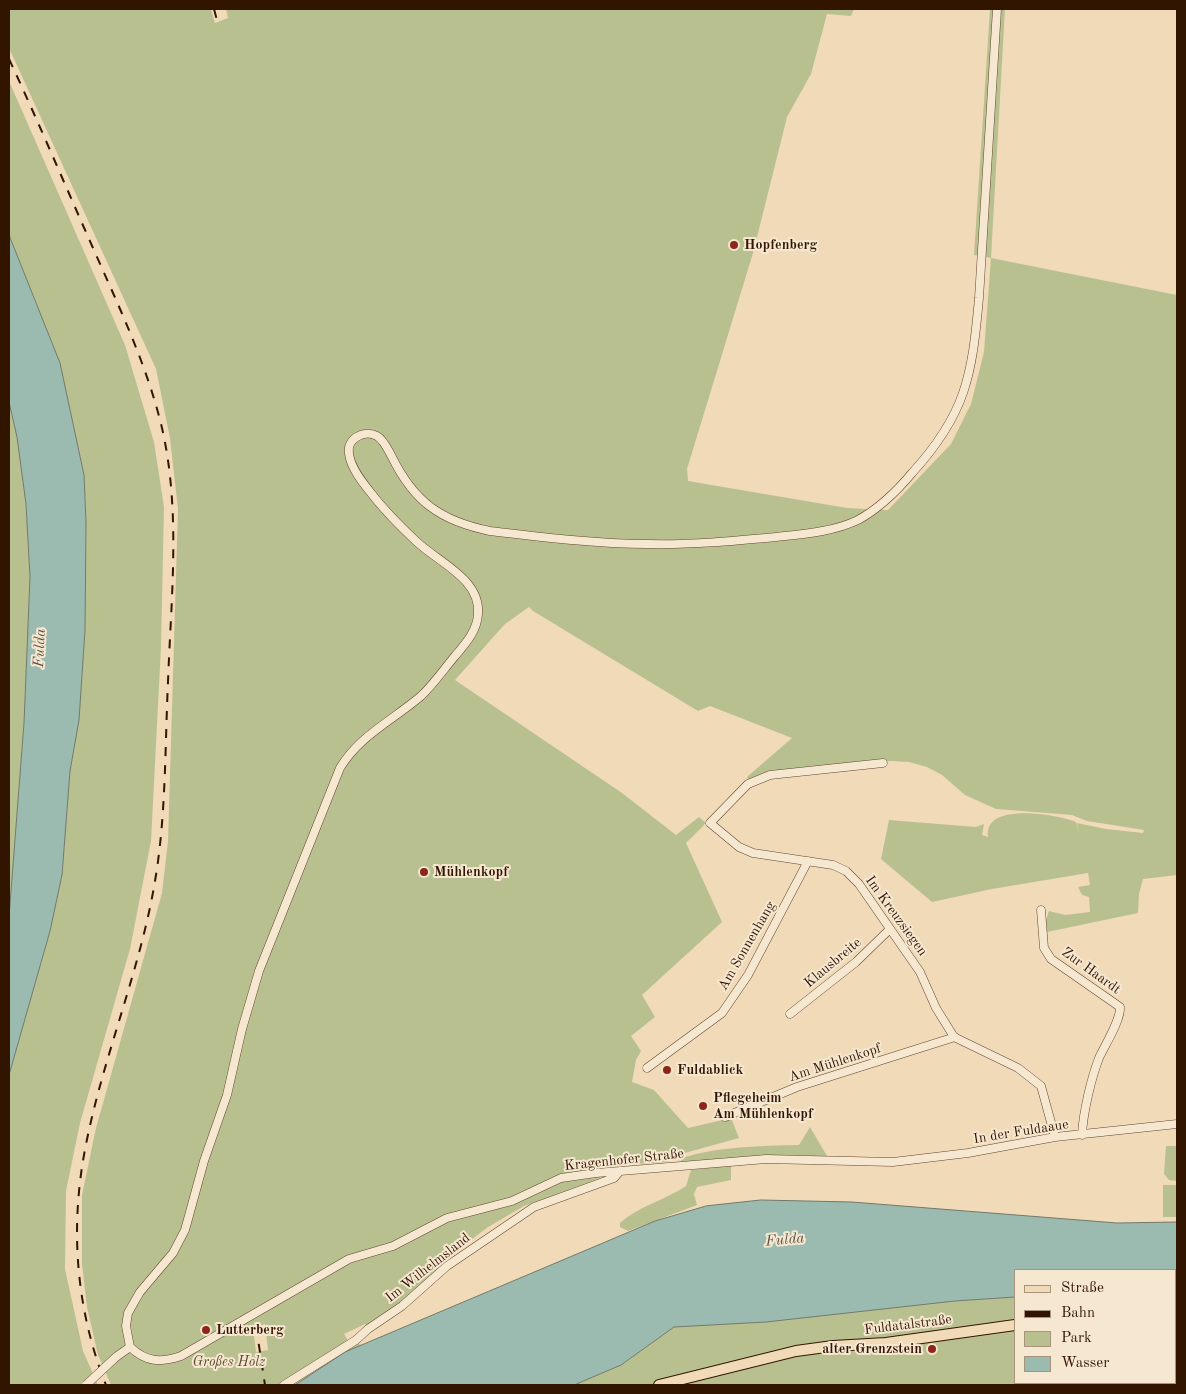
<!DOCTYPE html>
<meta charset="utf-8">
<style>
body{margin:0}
#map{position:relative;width:1186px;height:1394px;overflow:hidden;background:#f1dab8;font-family:"Old Standard TT",serif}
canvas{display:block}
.frame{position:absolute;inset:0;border:10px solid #321500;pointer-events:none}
.legend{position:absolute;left:1014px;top:1269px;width:162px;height:115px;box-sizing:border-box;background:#f6e7d1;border:1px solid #a8937d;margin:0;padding:6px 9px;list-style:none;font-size:15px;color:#321500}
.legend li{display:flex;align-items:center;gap:10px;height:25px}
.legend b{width:25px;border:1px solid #a8937d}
</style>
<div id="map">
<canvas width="1186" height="1394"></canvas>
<div class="frame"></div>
<ul class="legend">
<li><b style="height:6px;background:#f1dab8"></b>Straße</li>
<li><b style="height:6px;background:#321500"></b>Bahn</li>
<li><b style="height:14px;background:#b9c08f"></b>Park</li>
<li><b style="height:14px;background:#9bbbb0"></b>Wasser</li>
</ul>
</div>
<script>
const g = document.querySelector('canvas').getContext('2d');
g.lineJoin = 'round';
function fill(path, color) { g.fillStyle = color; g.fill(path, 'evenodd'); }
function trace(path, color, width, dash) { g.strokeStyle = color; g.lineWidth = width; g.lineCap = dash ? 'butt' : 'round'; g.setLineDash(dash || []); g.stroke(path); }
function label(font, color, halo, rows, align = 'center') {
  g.font = font + ' "Old Standard TT",serif'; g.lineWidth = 4; g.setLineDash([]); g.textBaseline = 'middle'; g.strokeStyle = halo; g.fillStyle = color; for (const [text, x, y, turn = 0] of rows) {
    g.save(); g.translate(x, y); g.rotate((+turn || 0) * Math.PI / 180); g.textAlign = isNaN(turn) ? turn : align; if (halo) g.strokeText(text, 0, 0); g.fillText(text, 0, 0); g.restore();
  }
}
const green = new Path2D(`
 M9,9H211L215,23L228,18L226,9H854L851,16L827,14L811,74L787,117L753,253L687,469L688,481L847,508L885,510H888L951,444L971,404L984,352L991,258L974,255L990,9H1005L991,258L1177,295V875L1143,879L1139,894L1138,913L1047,932L1045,923L1049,911L1065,915L1090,912L1089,897L1082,895L1078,887L1090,885L1088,873L992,889L932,902L881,859L889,820L976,827L984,824L982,835L988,837C983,802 1056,814 1076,822L1079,833L1077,823L1106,829L1143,833L1144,830L1087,821L1072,815L996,809L965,795L942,775L927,767L909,762L891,761L850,763L765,772L749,780L747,777L792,738L710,706L698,711L533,611L529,607L505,624L455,680L622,793L676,835L699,817L706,823L686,843L722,922L642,995L655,1017L631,1036L641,1051L636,1060L632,1082L654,1090L688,1128L731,1118L739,1138L674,1156L667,1162L620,1165L597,1179L524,1206L488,1227L463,1246L401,1304L368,1326L365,1324L344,1334L349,1342L363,1345L345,1352L295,1385H111L98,1355L87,1307L82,1264V1195L96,1128L162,893L168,841L178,509L170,438L156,369L9,48ZM265,1324L268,1350L256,1352L253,1328Z
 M9,81L125,345L154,442L164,507L161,647L151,841L130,949L80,1123L66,1191L65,1269L83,1351L98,1385H9V1075L50,931L62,875L70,771L79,720L85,630L86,522L84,475L60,363L9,235Z
 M9,402L17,437L26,504L30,577L24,723L9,917Z
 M810,1127L827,1156L763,1155L680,1164L682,1158C720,1146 759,1146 799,1145Z
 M1166,1146H1177V1181L1169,1180L1164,1174Z
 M731,1165V1180L697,1187L694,1194L697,1205L628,1231L620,1227V1223C639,1206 665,1200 686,1186L691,1170Z
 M1163,1185H1177V1217H1163Z
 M1175,1296H1177V1385H574L621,1365L674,1327L766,1322L955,1301L1015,1297V1383H1175Z`);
const water = new Path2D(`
 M9,235L60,363L84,475L86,522L85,630L79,720L70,771L62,875L50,931L9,1075V917L24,723L30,577L26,504L17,437L9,402Z
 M761,1200L852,1202L1117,1223L1177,1222V1296H1175V1270H1015V1297L955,1301L766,1322L674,1327L621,1365L574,1385H295L345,1352L655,1221L706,1206Z`);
const minor = new Path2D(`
 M883,763L770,775L748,784L710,823L739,847L753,853L833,865L846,871L859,884L920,972L936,1008L954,1037L1018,1068L1041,1086L1055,1137
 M1041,910L1044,948L1051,959L1120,1007C1121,1020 1105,1045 1099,1058C1091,1079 1083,1113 1082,1135
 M790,1014L856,962L890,929
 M647,1068L722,1013L748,975L808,861
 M725,1117L797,1087L955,1037
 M130,1347L126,1326L128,1313L140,1292L173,1253L185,1230L204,1161L227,1095L242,1029L259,971L340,768C359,736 393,720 421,696C434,684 444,669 455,656C466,643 477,631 478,614C481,579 438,562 417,542C401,527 384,510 371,493C362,482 351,468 349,454C346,439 364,429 377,436C384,440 388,450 392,457C414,502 441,521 490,531C539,537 598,544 648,544C691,545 734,541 776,537C803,534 833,532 858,520C878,509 897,491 912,473C966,414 972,376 979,298L997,9
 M130,1347C146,1362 160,1363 181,1356L349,1259L393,1246L447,1218L512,1201L561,1178L596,1173L766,1159L893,1162L968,1153L1055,1137L1177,1124
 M116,1357L130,1347
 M284,1385L356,1340L368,1329L402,1306L447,1266L534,1207L614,1178L620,1171`);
const major = new Path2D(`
 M1175,1325H1177
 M659,1385L796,1351L833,1346L886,1343L1015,1325`);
const rail = new Path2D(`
 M214,9L218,24
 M9,59C38,121 65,185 93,248C119,307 147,365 162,428C181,511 171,598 168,682C165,746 166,812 156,875C141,971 101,1060 84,1155C70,1233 77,1312 106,1385
 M256,1326L265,1385`);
const minorBridge = new Path2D(`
 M86,1385L116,1357`);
const markers = [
 [734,245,5,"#8f2418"],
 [424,872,5,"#8f2418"],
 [667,1070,5,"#8f2418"],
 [703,1106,5,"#8f2418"],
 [206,1330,5,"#8f2418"],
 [932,1349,5,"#8f2418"]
];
const poiNames = [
 ["Hopfenberg",744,245],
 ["Mühlenkopf",434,872],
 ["Fuldablick",677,1070],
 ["Pflegeheim",713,1098],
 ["Am Mühlenkopf",713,1114],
 ["Lutterberg",216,1330],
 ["alter Grenzstein",922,1349,"right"]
];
const streetNames = [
 ["Im Kreuzsiegen",896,916,54],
 ["Am Sonnenhang",747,946,-60],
 ["Klausbreite",833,963,-40],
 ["Zur Haardt",1091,971,36],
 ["Am Mühlenkopf",835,1063,-18],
 ["In der Fuldaaue",1021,1132,-9],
 ["Kragenhofer Straße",624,1160,-6],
 ["Im Wilhelmsland",428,1268,-38],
 ["Fuldatalstraße",908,1325,-7]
];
const parkNames = [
 ["Großes Holz",229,1362]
];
const waterNames = [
 ["Fulda",40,648,-87],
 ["Fulda",785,1240,-5]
];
fill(green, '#b9c08f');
fill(water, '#9bbbb0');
trace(water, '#71796a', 1);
trace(minor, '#62462e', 9);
trace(major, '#321500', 12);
trace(minor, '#f6e7d1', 8);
trace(major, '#f1dab8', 10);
trace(rail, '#321500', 2, [9, 9]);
trace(minorBridge, '#62462e', 9, []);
trace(minorBridge, '#f6e7d1', 8);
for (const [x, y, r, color] of markers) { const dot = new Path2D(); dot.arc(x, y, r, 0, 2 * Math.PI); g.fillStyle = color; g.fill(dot); trace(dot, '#f6e7d1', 2); }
label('bold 14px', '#321500', '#f6e7d1', poiNames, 'left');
label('14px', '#321500', '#f6e7d1', streetNames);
label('italic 14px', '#5a482b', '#f6e7d1', parkNames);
label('italic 15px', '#574f3e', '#f6e7d1', waterNames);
</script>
